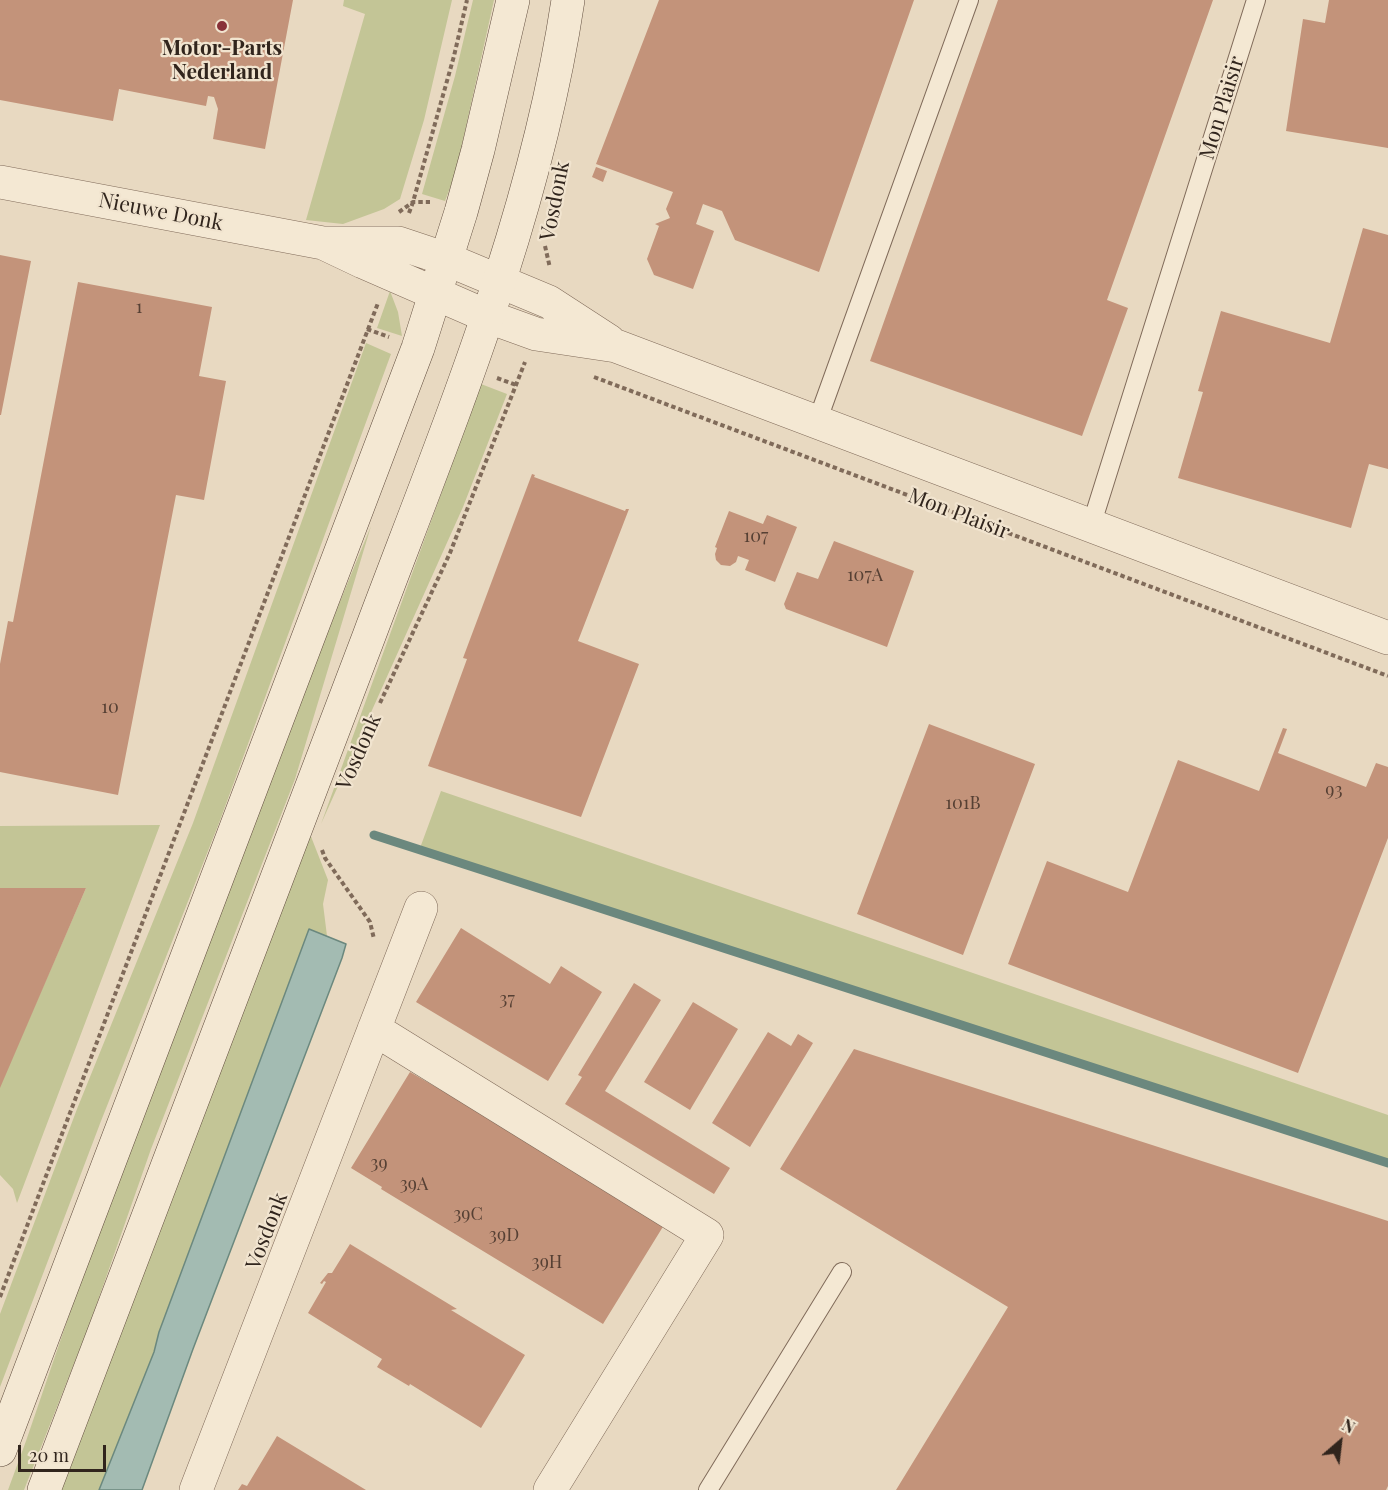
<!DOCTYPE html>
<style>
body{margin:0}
#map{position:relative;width:1388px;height:1490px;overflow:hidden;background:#e8d9c1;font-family:"Playfair Display",serif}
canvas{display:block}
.north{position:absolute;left:1310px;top:1412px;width:60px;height:60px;-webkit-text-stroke:4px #f1e4cf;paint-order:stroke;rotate:28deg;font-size:16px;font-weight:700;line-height:24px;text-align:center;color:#31251d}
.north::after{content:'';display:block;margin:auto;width:21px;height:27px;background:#31251d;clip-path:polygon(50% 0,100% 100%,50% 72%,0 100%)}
.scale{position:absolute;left:18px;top:1445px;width:88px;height:27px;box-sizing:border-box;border:3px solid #31251d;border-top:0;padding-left:8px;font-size:18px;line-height:21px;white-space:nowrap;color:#31251d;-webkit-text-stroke:4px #f1e4cf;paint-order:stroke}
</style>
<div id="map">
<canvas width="1388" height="1490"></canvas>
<div class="north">N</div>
<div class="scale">20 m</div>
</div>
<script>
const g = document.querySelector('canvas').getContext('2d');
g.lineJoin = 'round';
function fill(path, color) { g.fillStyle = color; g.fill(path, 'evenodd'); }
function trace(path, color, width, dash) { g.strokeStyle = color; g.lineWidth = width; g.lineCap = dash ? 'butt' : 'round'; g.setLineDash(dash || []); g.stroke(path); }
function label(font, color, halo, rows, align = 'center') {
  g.font = font + ' "Playfair Display",serif'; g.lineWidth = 4.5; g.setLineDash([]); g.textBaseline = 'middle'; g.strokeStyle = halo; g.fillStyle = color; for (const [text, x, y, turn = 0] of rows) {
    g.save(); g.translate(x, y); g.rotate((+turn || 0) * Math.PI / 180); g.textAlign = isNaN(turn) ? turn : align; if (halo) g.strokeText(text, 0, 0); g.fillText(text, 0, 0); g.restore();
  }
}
const green = new Path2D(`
 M344,0H452L424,120L400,199L384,209L343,224L306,220L365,14L343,6Z
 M473,0H494L456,172L445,201L422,194L455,76Z
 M390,291L398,312L402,336L377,328Z
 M366,343L391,354L219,823L101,1121L0,1387V1314L77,1109L193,823Z
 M481,384L507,394L463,507L321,824Z
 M371,526L295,779L151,1149L89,1326L24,1490H8L26,1441L130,1137L250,821Z
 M441,791L1388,1115V1161L1238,1116L420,848Z
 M160,825L17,1203L13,1189L0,1175V1086L86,888H0V826Z
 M310,834L328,880L323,904L327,936L309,929L159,1332L154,1352L99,1490H55Z`);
const water = new Path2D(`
 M309,929L346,944L342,958L193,1349L142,1490H99L154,1352L159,1332Z`);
const stream = new Path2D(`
 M374,835L1388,1163`);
const building = new Path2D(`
 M0,0H293L265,149L213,139L218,109L214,97L208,96L206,106L119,89L113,121L0,100Z
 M659,0H914L819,272L735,240L722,211L703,204L696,224L714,231L693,289L654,275L647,259L659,226L655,224L670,218L666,209L673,192L596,164Z
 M998,0H1213L1107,300L1128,308L1082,436L870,361Z
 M1329,0H1388V148L1286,131L1303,19L1325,23Z
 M596,167L607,171L603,182L592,177Z
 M1363,228L1388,235V469L1369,464L1351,528L1178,478L1203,392L1198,391L1221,311L1330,343Z
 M0,255L31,261L1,415H0Z
 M78,282L212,307L199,376L226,381L204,500L176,495L118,795L0,772V664L8,621L13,622Z
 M532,474L535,475L534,477L625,511L626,509H629L578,641L639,664L581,817L428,766L467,659L463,658Z
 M729,511L763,524L767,515L797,527L775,582L745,570L749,560L738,556L736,562L730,566L721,565L716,560L715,554L717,548L715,547Z
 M834,541L914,571L887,647L786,609L784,604L797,572L818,579Z
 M929,724L1035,764L963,955L857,914Z
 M1283,728L1287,729L1278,753L1366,787L1376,763L1388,767V838L1298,1073L1008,964L1047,861L1128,892L1178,760L1259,791Z
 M0,888H86L0,1088Z
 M461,928L550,984L561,966L602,992L548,1081L416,1002Z
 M634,983L661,1000L605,1091L730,1168L714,1194L565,1104L582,1077L578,1075Z
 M693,1002L738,1029L690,1110L644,1082Z
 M768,1032L791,1046L798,1034L813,1043L750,1147L712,1123Z
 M854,1049L1388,1221V1486L1386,1490H896L1008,1307L780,1169Z
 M410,1072L441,1090L442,1089L664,1225L603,1324L381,1189L382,1187L351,1168Z
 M350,1244L457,1309L451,1310L525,1355L481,1428L410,1384L409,1386L377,1367L382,1359L308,1313L326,1282L324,1281L322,1284L320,1283L328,1273H332Z
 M277,1436L366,1490H238L242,1484L247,1486Z`);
const path = new Path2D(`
 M399,212L413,202H430
 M409,213L413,202L454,56L467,0
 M545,246L550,268
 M367,329L389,337
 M594,377L1388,676
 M497,378L516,385
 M380,703L450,553L525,362
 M322,850L325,858L370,922L374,939
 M0,1297L378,303`);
const service = new Path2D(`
 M817,422L969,0
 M1091,526L1256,0
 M708,1490L842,1272`);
const minor = new Path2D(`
 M0,182L323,243H398L446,259L549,302L609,341
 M323,243L363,262L489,317L536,334L616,346L1388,638
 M374,1029L707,1235L550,1490
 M196,1490L421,908`);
const secondary = new Path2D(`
 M0,1450L418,348L461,212L478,150L513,0
 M44,1490C152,1205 262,921 369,636C447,428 535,221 568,0`);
const markers = [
 [222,26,6,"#883138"]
];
const numberNames = [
 ["1",139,307],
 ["107",756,536],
 ["107A",865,575],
 ["10",110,707],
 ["93",1334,790],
 ["101B",963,803],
 ["37",507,999],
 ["39",379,1163],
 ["39A",414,1184],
 ["39C",468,1214],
 ["39D",504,1235],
 ["39H",547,1262]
];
const poiNames = [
 ["Motor-Parts",222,48],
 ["Nederland",222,72]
];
const streetNames = [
 ["Mon Plaisir",1222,108,-73],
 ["Vosdonk",555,201,-79],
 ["Nieuwe Donk",161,212,11],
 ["Mon Plaisir",959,514,21],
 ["Vosdonk",359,752,-66],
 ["Vosdonk",267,1231,-69]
];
fill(green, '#c3c596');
fill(water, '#a3bbb2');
trace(water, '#6b887e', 1.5);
trace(stream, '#6b887e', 9);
fill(building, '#c3937a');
trace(service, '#806b5a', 20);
trace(minor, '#806b5a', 34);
trace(secondary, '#614d3e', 34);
trace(path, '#806b5a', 4, [4.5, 3]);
trace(service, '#f4e8d3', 18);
trace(minor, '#f4e8d3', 33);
trace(secondary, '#f4e8d3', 33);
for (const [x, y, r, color] of markers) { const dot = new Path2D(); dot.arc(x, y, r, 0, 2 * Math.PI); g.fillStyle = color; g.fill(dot); trace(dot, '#f1e4cf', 2); }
label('18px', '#564034', null, numberNames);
label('bold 21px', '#31251d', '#f1e4cf', poiNames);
label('21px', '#31251d', '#f1e4cf', streetNames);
</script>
